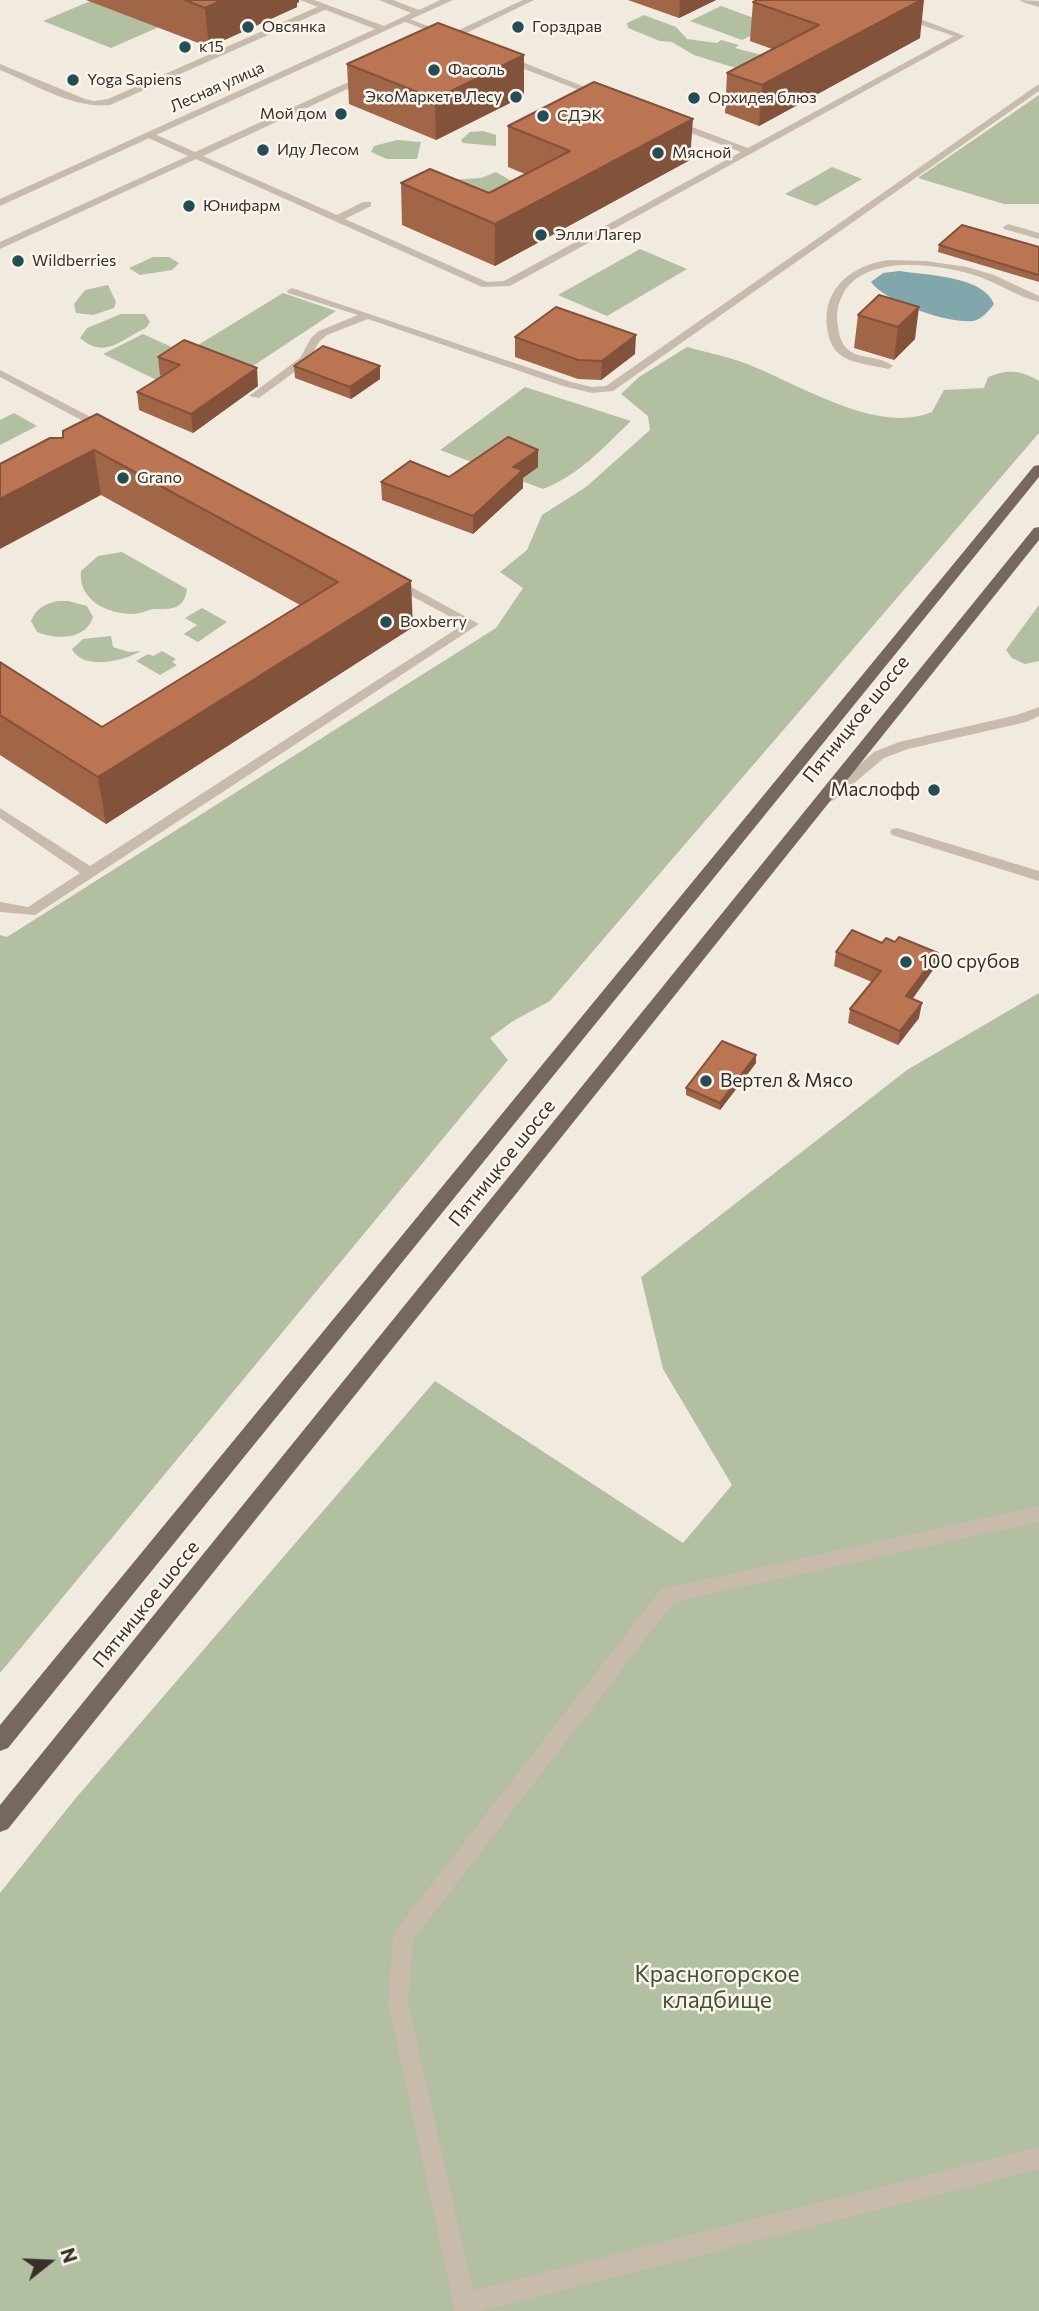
<!DOCTYPE html>
<meta charset="utf-8">
<style>
body{margin:0}
#map{position:relative;width:1039px;height:2311px;overflow:hidden;background:#f1eadf;font-family:Commissioner,sans-serif}
canvas{display:block}
.north{position:absolute;left:14px;top:2227px;width:70px;height:70px;-webkit-text-stroke:5px #f9f4ec;paint-order:stroke;rotate:72deg;font-size:19px;font-weight:700;line-height:28px;text-align:center;color:#372f2a}
.north::after{content:'';display:block;margin:auto;width:24px;height:32px;background:#372f2a;clip-path:polygon(50% 0,100% 100%,50% 72%,0 100%)}
</style>
<div id="map">
<canvas width="1039" height="2311"></canvas>
<div class="north">N</div>
</div>
<script>
const g = document.querySelector('canvas').getContext('2d');
g.lineJoin = 'round';
function fill(path, color) { g.fillStyle = color; g.fill(path, 'evenodd'); }
function trace(path, color, width, dash) { g.strokeStyle = color; g.lineWidth = width; g.lineCap = dash ? 'butt' : 'round'; g.setLineDash(dash || []); g.stroke(path); }
function label(font, color, halo, rows, align = 'center') {
  g.font = font + ' Commissioner,sans-serif'; g.lineWidth = 5; g.setLineDash([]); g.textBaseline = 'middle'; g.strokeStyle = halo; g.fillStyle = color; for (const [text, x, y, turn = 0] of rows) {
    g.save(); g.translate(x, y); g.rotate((+turn || 0) * Math.PI / 180); g.textAlign = isNaN(turn) ? turn : align; if (halo) g.strokeText(text, 0, 0); g.fillText(text, 0, 0); g.restore();
  }
}
const green = new Path2D(`
 M93,0L200,9L111,48L43,21Z
 M721,6L773,25L742,40L690,21Z
 M644,15L676,27L687,39L717,43L721,40L739,45L735,48L766,56L739,69L694,55L672,42L660,41L628,28L627,23Z
 M1039,95V204H1004L918,178Z
 M483,131L496,135V146L463,143L461,140L470,132Z
 M397,140L421,142L417,159H387L371,152L374,146Z
 M832,167L862,179L816,206L785,194Z
 M496,172L515,183L493,191V195L449,180L481,178Z
 M640,249L687,269L607,316L558,295Z
 M153,257H169L179,263L172,270L140,275L129,268Z
 M108,285L116,302L114,308L93,315L76,313L74,304L85,290Z
 M283,293L336,311L200,401L103,354L143,334L185,353Z
 M121,314H145L150,322L146,328C121,339 106,360 80,338L87,328Z
 M687,347C704,352 722,355 739,361C794,380 874,436 932,412L944,390L984,388L988,377C1008,369 1020,370 1039,381V433L550,1001L513,1021L490,1038L508,1060L0,1673V935L7,937L496,628L523,588L500,572L527,550L542,515L586,487L650,430L648,416L621,394L639,377Z
 M525,387L631,421C603,448 579,475 543,489L440,450Z
 M14,413L37,426L0,445V420Z
 M122,552L187,589C186,596 184,603 176,607C169,610 161,609 154,609C147,610 140,614 133,614C107,614 78,600 81,571L98,556Z
 M58,601H68L87,606L93,617C86,640 56,640 37,632L31,621C36,608 45,604 58,601Z
 M1039,605V661L1025,664L1012,658L1006,650Z
 M202,608L227,622L198,642L184,634L197,625L185,618Z
 M111,636L113,647L129,652L141,651C124,661 83,671 72,649L83,639Z
 M162,651L176,659L172,662L177,665L160,675L136,661L148,654L153,656Z
 M1039,993V2311H0V1893L75,1799L435,1381L683,1543L732,1485L663,1369L641,1277L907,1070Z`);
const water = new Path2D(`
 M899,271C925,275 984,276 994,304C988,312 982,319 973,321C948,324 885,302 871,282L883,273Z`);
const service = new Path2D(`
 M523,0H534L444,44L440,41L445,37L400,20L407,18L446,33V36Z
 M324,4L327,5V9L110,105C73,109 34,84 0,70V64L85,99L94,101L108,99Z
 M901,14H907L965,36L510,286L482,287L196,159L0,249V242L188,156L146,137V133H152L195,152L366,74L371,77L369,79L203,156L337,215L363,202H371V206L345,219L487,282L504,281L741,152L670,125V121H676L748,148L954,36L901,18Z
 M501,56H507L605,95L597,97L501,60Z
 M1039,84V91L613,391L592,393L563,386L368,319L327,335L319,342L308,362L259,398L249,396L300,358L311,338L319,331L358,315L288,293L287,291L292,288L571,382L592,387L606,386Z
 M1008,224L1039,233V239L1004,229L1003,227Z
 M888,260L926,261L967,267L994,275L1039,296V302C1018,297 1000,284 980,277C943,264 862,252 842,296C837,306 836,316 838,327C843,366 871,350 893,366L888,369C872,365 849,364 837,352C831,346 828,336 827,327C822,288 853,265 888,260Z
 M0,370L108,426L110,428L100,430L0,377Z
 M393,577L479,624L35,915L0,912V902L28,907L80,873L0,818V808L90,866L464,624L389,584V578Z
 M897,828L1039,871V881L892,835L890,832L892,829Z
 M1039,1506V1522L674,1602L413,1940L408,2003L473,2290L1039,2147V2169L481,2311H455L388,2003L393,1937L396,1930L661,1589Z`);
const minor = new Path2D(`
 M300,0H314L384,26L411,13L379,0H393L419,10L440,0H453L0,206V199L375,29Z
 M1039,707V716L1026,722L908,749L884,758L834,800L829,802L821,797L874,752L899,742L1017,715Z`);
const tertiary = new Path2D(`
 M1020,0L1039,1V7L1022,2Z`);
const primary = new Path2D(`
 M1039,465V477L8,1748L0,1751V1725L1034,466Z
 M1039,527V540L8,1829L0,1832V1805L1034,528Z`);
const wall = new Path2D(`
 M86,0H299V2L297,3V7L209,47Z
 M628,0H716L679,18Z
 M753,2L920,38L759,126L725,113L727,73L772,49L750,41Z
 M524,55V96L436,140L349,104L347,64Z
 M508,126L690,160L495,266L402,225L401,183L489,193L525,174L508,167Z
 M939,245L1039,247V282L938,252Z
 M879,295L915,339L894,360L854,348L858,315Z
 M515,337L635,354L601,380L578,379L515,357Z
 M158,357L258,386L193,433L139,410L137,392L162,376L160,375Z
 M294,366L380,379L351,399L295,378Z
 M97,414L413,627L106,824L0,755V662L102,727L300,605L101,495L63,438Z
 M538,450V467L523,478V488L473,534L382,500L381,482L449,477Z
 M836,952L935,967L912,999L919,1018L898,1045L848,1023L850,1009L872,982L834,966Z
 M756,1055V1063L720,1110L686,1095V1088Z`);
const shadedWall = new Path2D(`
 M222,0H299V2L297,3V7L209,47L205,8Z
 M680,0H716L679,18Z
 M921,0H924L920,38L759,126L762,85Z
 M524,55V96L436,140L435,99Z
 M693,119L690,160L495,266V224Z
 M919,307L915,339L894,360L898,327Z
 M636,335L635,354L601,380L602,361Z
 M380,366V379L351,399L350,387Z
 M257,368L258,386L193,433L191,414Z
 M94,450L101,495L0,549V499Z
 M538,450V467L523,478V488L473,534V516L513,467Z
 M411,581L413,627L106,824L98,777Z
 M938,953L935,967L904,1011L906,996Z
 M922,1003L919,1018L898,1045L900,1031Z
 M756,1055V1063L720,1110V1103Z`);
const building = new Path2D(`
 M185,0H222L205,8Z
 M757,0H921L762,85L727,73L819,25L753,2Z
 M438,23L524,55L435,99L347,64Z
 M594,82L693,119L495,224L401,183L430,169L489,193L570,151L508,126Z
 M962,225L1039,247V275L939,245Z
 M879,295L919,307L898,327L858,315Z
 M556,307L636,335L602,361L578,360L515,337Z
 M184,340L257,368L191,414L137,392L180,365L158,357Z
 M323,346L380,366L350,387L294,366Z
 M97,414L411,581L98,777L0,715V662L102,727L338,582L94,450L0,499V464L50,438H63V431Z
 M508,437L538,450L513,467L523,470L473,516L381,482L410,461L449,477Z
 M852,930L882,943L886,938L895,942L899,937L938,953L906,996L922,1003L900,1031L850,1009L881,971L836,952Z
 M722,1041L756,1055L720,1103L686,1088Z`);
const markers = [
 [248,27,7,"#244d55"],
 [518,27,7,"#244d55"],
 [185,47,7,"#244d55"],
 [434,70,7,"#244d55"],
 [73,80,7,"#244d55"],
 [516,97,7,"#244d55"],
 [694,98,7,"#244d55"],
 [341,114,7,"#244d55"],
 [543,116,7,"#244d55"],
 [263,150,7,"#244d55"],
 [658,153,7,"#244d55"],
 [189,206,7,"#244d55"],
 [541,235,7,"#244d55"],
 [18,261,7,"#244d55"],
 [123,478,7,"#244d55"],
 [386,622,7,"#244d55"],
 [934,790,7,"#244d55"],
 [906,962,7,"#244d55"],
 [706,1081,7,"#244d55"]
];
const farPoinames = [
 ["Овсянка",262,27],
 ["Горздрав",532,27],
 ["к15",199,47],
 ["Фасоль",448,70],
 ["Yoga Sapiens",87,80],
 ["ЭкоМаркет в Лесу",502,97,"right"],
 ["Орхидея блюз",708,98],
 ["Мой дом",327,114,"right"],
 ["СДЭК",557,116],
 ["Иду Лесом",277,150],
 ["Мясной",672,153],
 ["Юнифарм",203,206],
 ["Элли Лагер",555,235],
 ["Wildberries",32,261],
 ["Grano",137,478],
 ["Boxberry",400,622]
];
const farStreetnames = [
 ["Лесная улица",217,87,-24]
];
const streetNames = [
 ["Пятницкое шоссе",856,719,-51],
 ["Пятницкое шоссе",502,1163,-51],
 ["Пятницкое шоссе",146,1604,-51]
];
const poiNames = [
 ["Маслофф",920,790,"right"],
 ["100 срубов",920,962],
 ["Вертел & Мясо",720,1081]
];
const nearParknames = [
 ["Красногорское",717,1974],
 ["кладбище",717,2000]
];
fill(green, '#b2bfa1');
fill(water, '#81a6ab');
fill(service, '#c8bbac');
fill(minor, '#c8bbac');
fill(tertiary, '#c8bbac');
fill(primary, '#77685d');
fill(wall, '#a16547');
fill(shadedWall, '#83523a');
fill(building, '#bb7553');
trace(building, '#83523a', 2);
for (const [x, y, r, color] of markers) { const dot = new Path2D(); dot.arc(x, y, r, 0, 2 * Math.PI); g.fillStyle = color; g.fill(dot); trace(dot, '#f9f4ec', 2.5); }
label('16px', '#372f2a', '#f9f4ec', farPoinames, 'left');
label('16px', '#372f2a', '#f9f4ec', farStreetnames);
label('19px', '#372f2a', '#f9f4ec', streetNames);
label('19px', '#372f2a', '#f9f4ec', poiNames, 'left');
label('23px', '#435330', '#f9f4ec', nearParknames);
</script>
